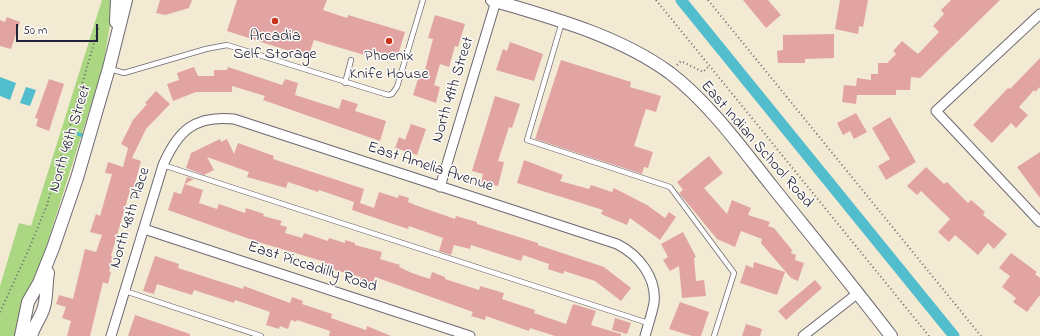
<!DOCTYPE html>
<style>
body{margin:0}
#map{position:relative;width:1040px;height:336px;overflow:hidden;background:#f3ead4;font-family:"Indie Flower",sans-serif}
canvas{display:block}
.scale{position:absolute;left:16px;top:24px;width:82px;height:18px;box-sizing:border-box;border:2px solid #22223b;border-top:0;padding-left:5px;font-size:12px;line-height:14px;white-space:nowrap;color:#22223b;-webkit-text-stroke:3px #fdfcf7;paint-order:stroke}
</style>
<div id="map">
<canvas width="1040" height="336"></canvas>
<div class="scale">50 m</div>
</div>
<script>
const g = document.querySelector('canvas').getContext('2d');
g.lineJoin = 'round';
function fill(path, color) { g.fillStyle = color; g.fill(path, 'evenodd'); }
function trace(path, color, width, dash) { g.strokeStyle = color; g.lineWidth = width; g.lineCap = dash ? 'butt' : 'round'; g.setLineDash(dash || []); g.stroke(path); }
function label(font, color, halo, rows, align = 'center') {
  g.font = font + ' "Indie Flower",sans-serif'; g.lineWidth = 3; g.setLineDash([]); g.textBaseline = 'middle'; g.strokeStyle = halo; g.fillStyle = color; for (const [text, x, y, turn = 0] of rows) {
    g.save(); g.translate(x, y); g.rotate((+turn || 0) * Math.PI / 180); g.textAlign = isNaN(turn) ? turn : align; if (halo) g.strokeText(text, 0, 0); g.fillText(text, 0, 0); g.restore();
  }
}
const green = new Path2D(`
 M102,0H114L103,67L18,336H0V286L19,223L31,226Z`);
const water = new Path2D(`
 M0,77L16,83L10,100L0,96Z
 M26,87L36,90L30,106L20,103Z`);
const stream = new Path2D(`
 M78,134L88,137`);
const canal = new Path2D(`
 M681,0L954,336`);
const building = new Path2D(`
 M160,0H192L189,8L165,15L156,13Z
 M237,0H327L323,10L347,18L348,15L405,32L397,58L373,50L371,57L314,40L308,57L227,31Z
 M743,0H768L781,15L766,28Z
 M840,0H868L863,27L859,26L858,34L835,29Z
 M951,0H1000L920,78L911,77L910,90H896V95H857L856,104L842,102L844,85L856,86L857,78L871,80V74H878V63H887L896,54L893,51L902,41L918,54L939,32L933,26L944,14L941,10Z
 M435,15L465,24L458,47L455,46L449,67L440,64L434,85L440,87L436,103L413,95L420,72L424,74L433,39L428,38Z
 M7,17L20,22L11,49L0,46V20L5,22Z
 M834,34V58L805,59V63H778L777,51L783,50V35Z
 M510,42L543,54L534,81L496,70L503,49L507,51Z
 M1040,58V87L1035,92L1034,90L1019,107L1028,115L1016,128L1011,123L992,143L973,125L1008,88L1010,89Z
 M561,60L631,82L630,87L661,96L656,112L646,109L634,146L653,152L648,168L644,167L642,174L535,139Z
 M194,67L198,76H214V70H227L228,67L282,85L285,79L298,83L295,95L339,109L342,99L358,104L355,111L386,121L380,141L263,100L265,96L232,86V92H196L173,101L167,84L179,80L177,73Z
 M49,79L64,84L49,131L36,126L38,119L35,118Z
 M156,91L170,104L146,129L132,158L141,161L134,187H131L111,256L113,257L109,271L111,272L108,284L103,282L90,336H67L71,321L62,318L66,307L56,304L59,295L73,299L85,249L96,252L102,235L90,232L96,214L100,216L112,174L105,173L108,162L123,167L128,148L121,144L133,120L147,104L145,103Z
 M495,96L520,104L512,128L509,127L498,161L504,162L498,186L481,182L483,174L472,171Z
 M856,113L867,132L854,139L850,131L843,135L837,123Z
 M890,117L916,162L886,180L878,166L890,159L872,128Z
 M411,124L426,129L417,155L395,148L399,137L405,140Z
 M220,139L221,142L227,139L234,154L238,143L274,156L273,159L364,189L360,203L374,208L379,192L398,198L399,195L409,198L408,202L415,205L455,219L456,216L477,222V224L538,243V245L604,267L631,288L621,301L595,281L564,271L563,274L548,269L549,264L523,255L521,261L471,245L470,249L454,245L451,255L439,251L443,238L409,226L408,229L352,210L354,202L319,190L318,192L288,182L286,188L247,177L249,172L207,157L214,170L204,175L186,168L191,153Z
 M1040,152V198L1017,167Z
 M709,156L723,173L704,188L727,214L732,200L751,208L748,215L770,222L768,226L774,228L792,250L791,253L796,255L795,260L804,263L798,281L791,278L761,243L762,239L741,231L735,247L717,239L679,193L683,190L677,182Z
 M524,160L563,175L560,181L589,189L591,185L612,192L614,188L647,205L665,218L669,212L676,217L660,240L630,218L627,225L601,214L603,210L517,183Z
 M926,167L944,184L947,182L968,203L971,200L985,212L983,215L1007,234L994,249L988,243L978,255L955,235L949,242L938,232L950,219L921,191L917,195L907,186Z
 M187,177L194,179L185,184L203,190L199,203L217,209L219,204L245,213L246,208L264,214L263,216L282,221L280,225L287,227L285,233L302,238L304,233L328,241L329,238L345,243V240L355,243V245L382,252L380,259L400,265L399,267L412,273L430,279L432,272L445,277V279L479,290L480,286L504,293L502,299L535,310L534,313L566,324L573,304L596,311L591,325L621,334V336H555L530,328L529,331L486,316L485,320L471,316L473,312L375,277L373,284L360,280L361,277L320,266L322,261L258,242L168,210L174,192L181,194Z
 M683,232L696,257L694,258L696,281L704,280L706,296L682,298L679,266L670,271L663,260L668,257L661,244Z
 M1011,253L1037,272L1035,274L1040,278V295L1027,312L1013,302L1016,298L1002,287L1010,276L999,268Z
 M155,256L179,264L178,268L243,289L244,286L290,303L292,297L303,301L302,304L332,314L331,318L366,330L367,326L391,336H329L330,331L297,320L296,322L291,320L288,329L280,326L279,329L266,325L270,312L235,300L234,303L194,290L192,295L157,284L154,294L143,291Z
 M754,262L785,272L777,295L740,283L746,265L753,268Z
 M815,280L822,288L786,320L778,311Z
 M680,302L709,312L701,336H692L669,329Z
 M135,315L190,334V336H128Z
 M615,318L631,323L627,334L612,330Z
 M746,324L762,329L760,336H742Z`);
const path = new Path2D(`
 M656,0L929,336
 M708,0L981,336
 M677,65L681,61L703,72L709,66
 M0,312L29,249L47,205L99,26`);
const lane = new Path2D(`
 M562,22L527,140L670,187L734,273L714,336
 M110,69L124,73L206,49L227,45L388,95L392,94L397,87L423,0
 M345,83L351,60
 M163,165L648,323
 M125,291L261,336`);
const street = new Path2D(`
 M1040,14L936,111L1040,222
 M440,187L496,1
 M144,229L470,336
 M111,336L163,165C178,131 194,115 234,119L617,244C639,255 657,278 654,303C652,314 648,325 645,336
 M803,336L858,293`);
const secondary = new Path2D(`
 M492,0C552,18 618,35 670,73C709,103 740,146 771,185C811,235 852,285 891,336
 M116,22L117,0
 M21,336L28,302L39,283L53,248L77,178L109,68L126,0
 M31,336C34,325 41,318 44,307C47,297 46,284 48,273`);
const markers = [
 [275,21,4,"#c8321e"],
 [389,41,4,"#c8321e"]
];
const poiNames = [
 ["Arcadia",275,37],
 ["Self Storage",275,55],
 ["Phoenix",389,57],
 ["Knife House",389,75]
];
const streetNames = [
 ["North 49th Street",454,90,-73],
 ["North 48th Street",71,139,-73],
 ["East Indian School Road",756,145,49],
 ["East Amelia Avenue",430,168,18],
 ["North 48th Place",131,218,-73],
 ["East Piccadilly Road",312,268,18]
];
fill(green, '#abd682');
fill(water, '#52bdcd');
trace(stream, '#52bdcd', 3.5);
trace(canal, '#52bdcd', 11);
fill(building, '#e2a4a3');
trace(lane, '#6b6871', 6);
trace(street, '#6b6871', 11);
trace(secondary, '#6b6871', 14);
trace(path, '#6b6871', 2, [1, 3]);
trace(lane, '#fff', 4.5);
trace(street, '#fff', 9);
trace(secondary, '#fff', 12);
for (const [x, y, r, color] of markers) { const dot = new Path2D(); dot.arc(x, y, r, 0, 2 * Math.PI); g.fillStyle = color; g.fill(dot); trace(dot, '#fdfcf7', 1.5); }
label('16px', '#22223b', '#fdfcf7', poiNames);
label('16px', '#22223b', '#fdfcf7', streetNames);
</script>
